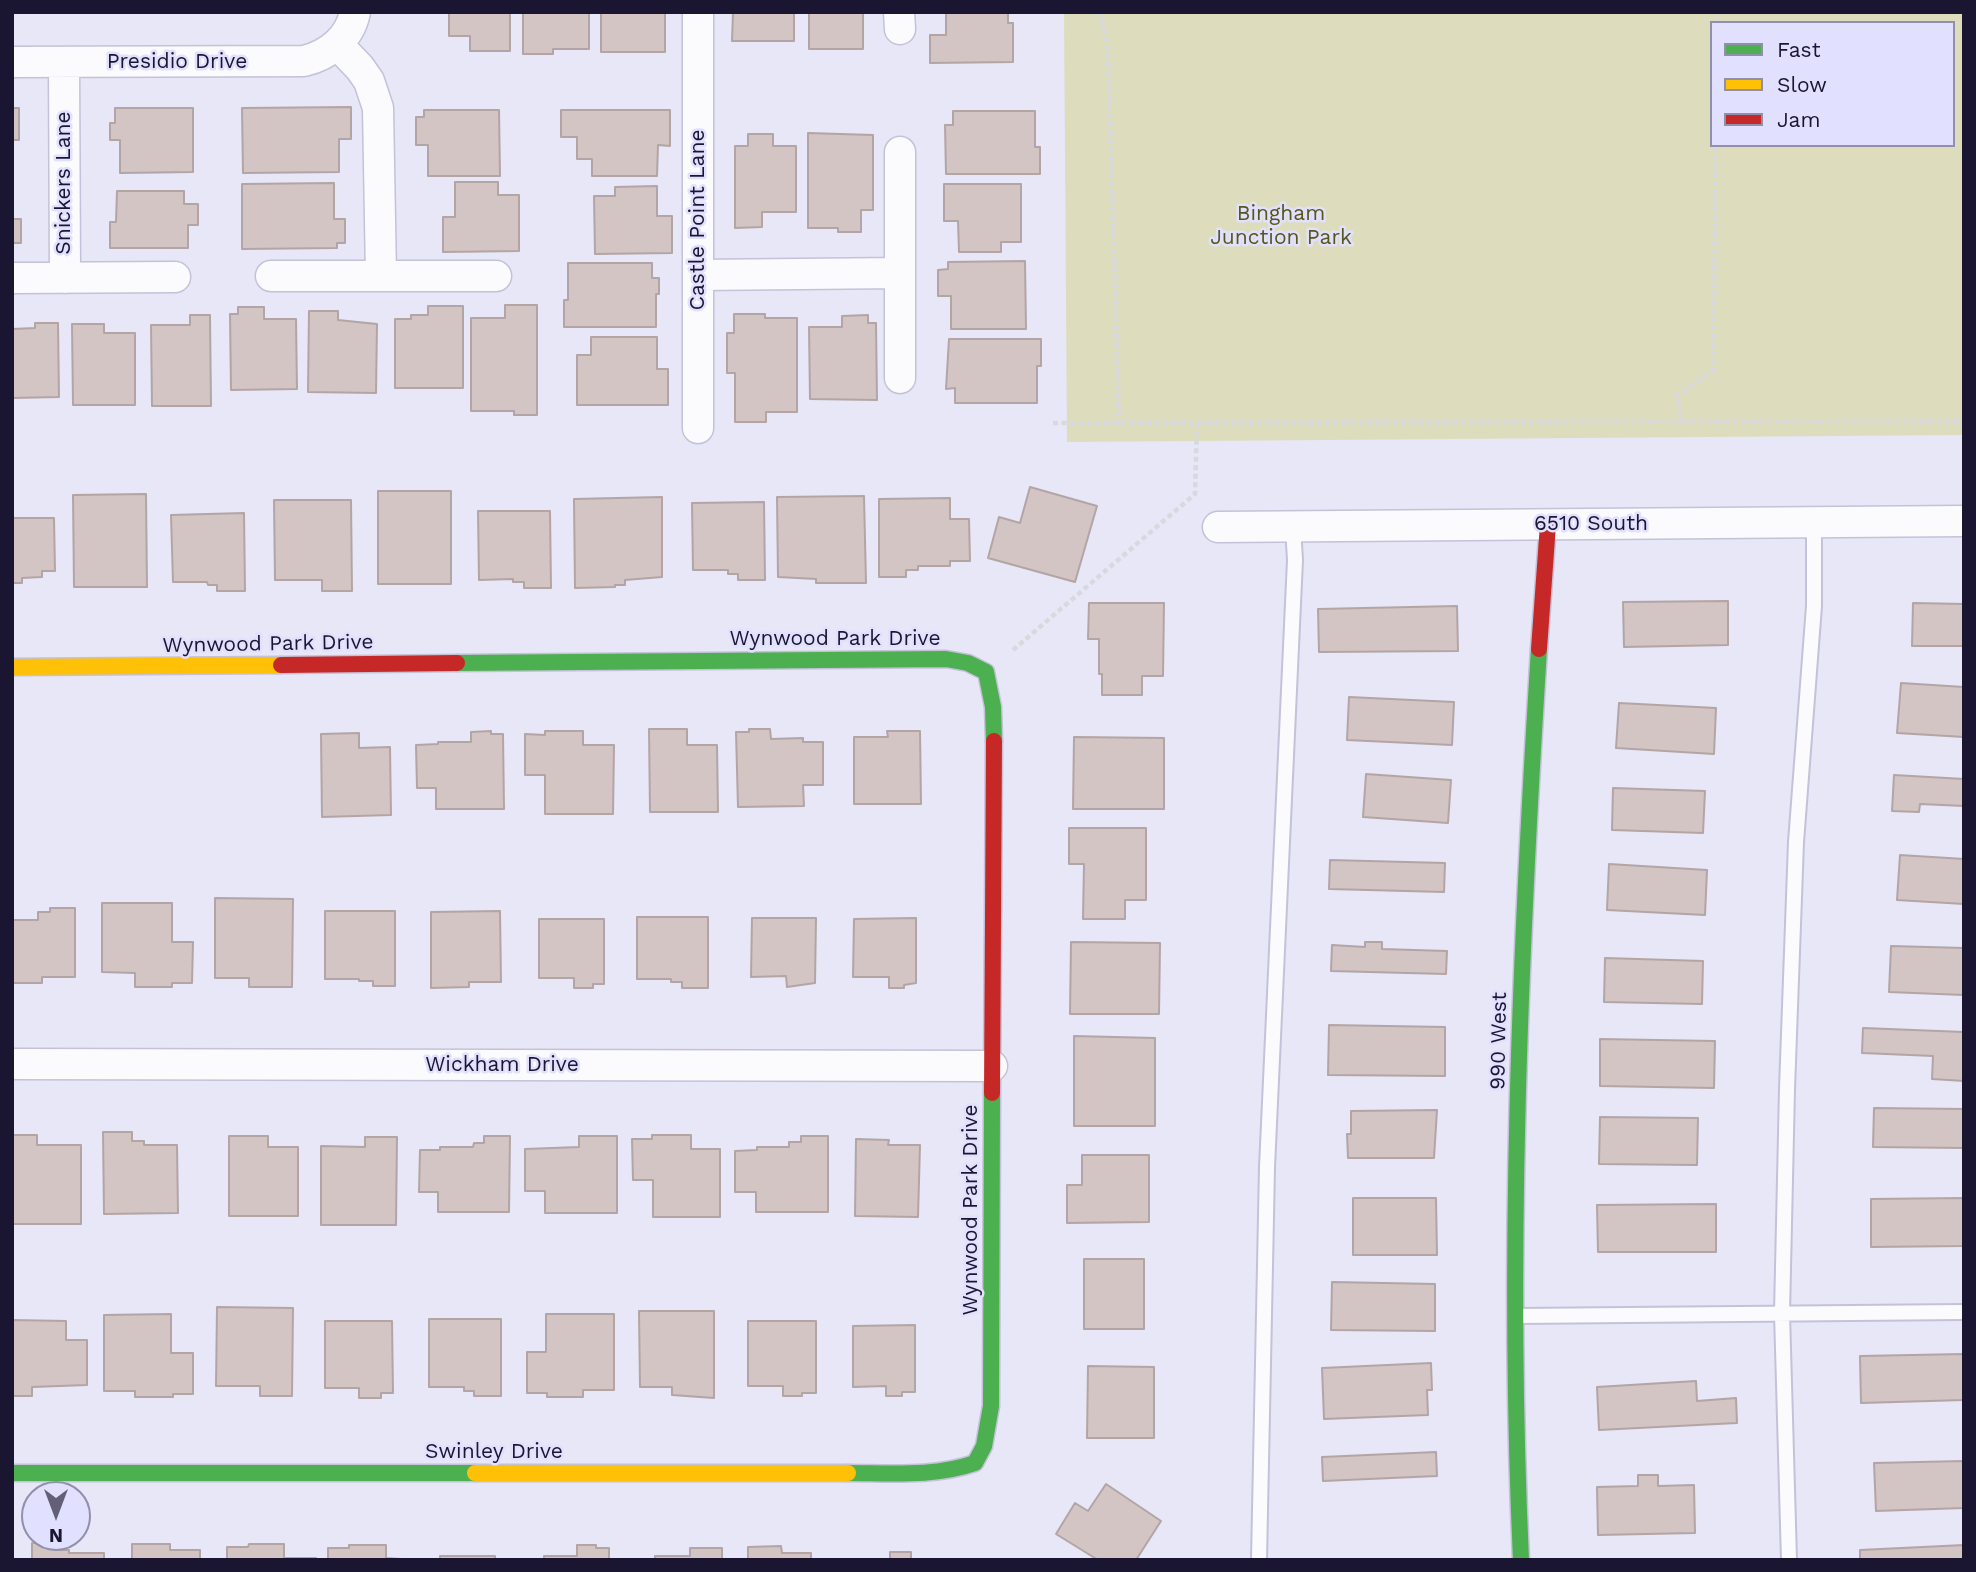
<!DOCTYPE html>
<style>
body{margin:0}
#map{position:relative;width:1976px;height:1572px;overflow:hidden;background:#e7e7f7;font-family:"Work Sans",sans-serif}
canvas{display:block}
.frame{position:absolute;inset:0;border:14px solid #1a1631;pointer-events:none}
.legend{position:absolute;left:1710px;top:21px;width:245px;height:126px;box-sizing:border-box;background:#e1e0fe;border:2px solid #918fac;margin:0;padding:9px 12px;list-style:none;font-size:21px;color:#1a1631}
.legend li{display:flex;align-items:center;gap:14px;height:35px}
.legend b{width:35px;border:2px solid #918fac}
.north{position:absolute;left:21px;top:1481px;width:70px;height:70px;box-sizing:border-box;background:#e1e0fe;border:2px solid #918fac;border-radius:50%;rotate:180deg;font-size:19px;font-weight:700;line-height:28px;text-align:center;color:#1a1631}
.north::after{content:'';display:block;margin:auto;width:24px;height:32px;background:#625f76;clip-path:polygon(50% 0,100% 100%,50% 72%,0 100%)}
</style>
<div id="map">
<canvas width="1976" height="1572"></canvas>
<div class="frame"></div>
<ul class="legend">
<li><b style="height:9px;background:#4caf50"></b>Fast</li>
<li><b style="height:9px;background:#ffc107"></b>Slow</li>
<li><b style="height:9px;background:#c62828"></b>Jam</li>
</ul>
<div class="north">N</div>
</div>
<script>
const g = document.querySelector('canvas').getContext('2d');
g.lineJoin = 'round';
function fill(path, color) { g.fillStyle = color; g.fill(path, 'evenodd'); }
function trace(path, color, width, dash) { g.strokeStyle = color; g.lineWidth = width; g.lineCap = dash ? 'butt' : 'round'; g.setLineDash(dash || []); g.stroke(path); }
function label(font, color, halo, rows, align = 'center') {
  g.font = font + ' "Work Sans",sans-serif'; g.lineWidth = 5; g.setLineDash([]); g.textBaseline = 'middle'; g.strokeStyle = halo; g.fillStyle = color; for (const [text, x, y, turn = 0] of rows) {
    g.save(); g.translate(x, y); g.rotate((+turn || 0) * Math.PI / 180); g.textAlign = isNaN(turn) ? turn : align; if (halo) g.strokeText(text, 0, 0); g.fillText(text, 0, 0); g.restore();
  }
}
const green = new Path2D(`
 M1064,12H1964V435L1067,442ZM1712,23H1953V145H1712Z`);
const building = new Path2D(`
 M449,12H510V51H470V36H449Z
 M523,12H589V49H553V54H523Z
 M601,12H665V52H601Z
 M733,12H794V41H732Z
 M809,12H863V49H809Z
 M946,12H1008V23H1013V62L930,63V35H946Z
 M351,107V139H339V172L243,173L242,108Z
 M12,108H19V140H12Z
 M115,108H193V172L120,173V140H110V123H115Z
 M424,110H499L500,176H428V145H416V117H424Z
 M561,110H670V146L658,145L657,176H592V159H577V137H561Z
 M953,111H1035V147H1040V174H946L945,125H953Z
 M808,133L873,135V210H861V232H838V228H808Z
 M748,134H773V146H796V212H762V227L735,228V146H748Z
 M455,182H498V195H519V251L443,252V217H455Z
 M334,183V219H345V243H337V248L242,249V184Z
 M944,184H1021V242H1001V252H959L958,221H944Z
 M657,186V216H672V253L595,254L594,196H615V187Z
 M117,191H184V204H198V225H188V248H110V222H116Z
 M12,219H21V243H12Z
 M1025,261L1026,329H951V296H938V270L948,269V262Z
 M568,263H652V278H659V294H656V327H564V300H568Z
 M505,305H537V415H514V411H471V318H505Z
 M428,306H463V388H395V319H411V315H428Z
 M238,307H264V319H296L297,389L231,390L230,314H238Z
 M309,311H338V320L377,324L376,393L308,392Z
 M734,314H765V318H797V412H766V422H735V373H727V333H734Z
 M190,315H210L211,406H152L151,325H190Z
 M868,315V323H876L877,400L810,399L809,327H842V316Z
 M35,323H58L59,397L12,398V329L35,328Z
 M72,324H104V333H135V405H73Z
 M591,337H657V369H668V405H577V355H591Z
 M949,339H1041V366H1037V403H955V388L946,389Z
 M1030,487L1097,506L1075,582L988,558L999,517L1020,523Z
 M378,491H451V584H378Z
 M146,494L147,587H74L73,495Z
 M864,496L866,583H816V579L778,577L777,497Z
 M662,497V577L625,580V585H615V587L575,588L574,499Z
 M950,498V519H969L970,561H950V566H918V570H906V577H879V499Z
 M274,500H351L352,591H322V580H275Z
 M764,502L765,580H738V574H728V570H693L692,503Z
 M478,511H550L551,588H524V582H513V579L479,580Z
 M244,513L245,591H217V585H208L207,582H173L171,515Z
 M12,518H54L55,571H42V577L22,578V583H12Z
 M1728,601V645L1624,647L1623,602Z
 M1089,603H1164L1163,676H1142V695H1102V674H1099V639H1088Z
 M1913,603L1964,604V646H1912Z
 M1457,606L1458,651L1319,652L1318,609Z
 M1901,683L1964,687V737L1897,733Z
 M1349,697L1454,702L1452,745L1347,740Z
 M1619,703L1716,708L1714,754L1616,748Z
 M649,729H687V745H717L718,812H650Z
 M749,729H770L771,739L803,738V742H823V785H803L804,806L738,807L736,732H749Z
 M491,731V734H503L504,809H436V788H417L416,745L438,744V742H471V732Z
 M545,731H583V745H614L613,814H545V775H525V734L545,735Z
 M887,731H920L921,804H854V737H888Z
 M359,733V748L390,747L391,815L322,817L321,734Z
 M1074,737L1164,738V809H1073Z
 M1366,774L1451,780L1448,823L1363,817Z
 M1894,775L1964,779V806L1920,804L1919,812L1892,811Z
 M1613,788L1705,791L1703,833L1612,830Z
 M1069,828H1146V900H1125V919H1083L1084,864H1069Z
 M1900,855L1964,859V904L1897,900Z
 M1330,860L1445,863L1444,892L1329,889Z
 M1609,864L1707,870L1705,915L1607,910Z
 M215,898L293,899L292,987H249V978H215Z
 M102,903H172V942H193L192,983H172V987H135V973L102,972Z
 M50,908H75V977H42V983H12V920H38V912H50Z
 M325,911H395V986H373V981H359V979H325Z
 M500,911L501,982H469V987L431,988V912Z
 M637,917H708V988H682V982H671V979H637Z
 M752,918H816L815,983L787,987L786,976L751,977Z
 M916,918V983L904,985V988H889V977H853L854,919Z
 M539,919H604V984H593V988H574V978H539Z
 M1071,942L1160,943L1159,1014H1070Z
 M1365,942H1382V949L1447,951L1446,974L1331,971L1332,945L1365,947Z
 M1891,946L1964,948V995L1889,992Z
 M1605,958L1703,961L1702,1004L1604,1002Z
 M1329,1025L1445,1027V1076L1328,1075Z
 M1863,1028L1964,1032V1081L1932,1079L1933,1056L1862,1053Z
 M1074,1036L1155,1038V1126H1074Z
 M1600,1039L1715,1041L1714,1088L1600,1086Z
 M1874,1108L1964,1109V1148L1873,1147Z
 M1437,1110L1434,1158H1348L1347,1134H1351V1111Z
 M1600,1117L1698,1118L1697,1165L1599,1164Z
 M103,1132H132V1141H144V1145H177L178,1213L104,1214Z
 M12,1135H37V1145H81V1224H12Z
 M652,1135H691V1149H720V1217H653V1180H633L632,1139H652Z
 M229,1136H268V1147H298V1216H229Z
 M484,1136H510L509,1212H438V1192H419L420,1150H440V1147H473L474,1143H484Z
 M579,1136H617V1213H545V1191H525V1149L579,1147Z
 M801,1136H828V1212H756V1192H735V1151L757,1150V1147H789V1142H801Z
 M365,1137H397L396,1225H321V1146L365,1147Z
 M856,1139L889,1140L888,1145H920L918,1217L855,1216Z
 M1082,1155H1149V1222L1067,1223V1185H1082Z
 M1353,1198H1436L1437,1255H1353Z
 M1964,1198V1246L1871,1247V1199Z
 M1716,1204V1252H1598L1597,1205Z
 M1084,1259H1144V1329H1084Z
 M1332,1282L1435,1284V1331L1331,1330Z
 M217,1307L293,1308L292,1396H260V1386H216Z
 M639,1311H714V1398L672,1395V1387H640Z
 M171,1314V1353H193V1394H173V1397H135V1391H104V1315Z
 M546,1314H614V1390H583V1397H547V1393H527V1352H546Z
 M429,1319H501V1396H474V1391H464V1387H429Z
 M12,1320L66,1321V1340H87V1385L32,1387V1396H12Z
 M325,1321H392L393,1393H381V1398H359V1388H325Z
 M748,1321H816V1393H802V1396H783V1386H748Z
 M915,1325V1392H902V1396H886V1386L853,1387V1326Z
 M1964,1354V1400L1861,1403L1860,1356Z
 M1431,1363L1432,1390H1427L1428,1415L1324,1419L1322,1368Z
 M1088,1366L1154,1367V1438H1087Z
 M1696,1381L1697,1401L1736,1398L1737,1423L1599,1430L1597,1387Z
 M1436,1452L1437,1476L1323,1481L1322,1457Z
 M1964,1461V1508L1876,1511L1874,1463Z
 M1638,1475H1658V1486L1694,1485L1695,1533L1598,1535L1597,1487L1638,1486Z
 M1106,1484L1161,1521L1136,1560H1098L1056,1534L1075,1503L1088,1511Z
 M32,1543H59V1550H69V1553H104V1560H32Z
 M132,1544H170V1550H200V1560H132Z
 M249,1544H284V1558H316V1560H227V1547H248Z
 M349,1545H386V1558L417,1560H328V1548H349Z
 M577,1545H596V1548H609V1560H544V1556H577Z
 M1964,1545V1560H1860V1550Z
 M781,1546L782,1553H811V1560H748V1547Z
 M690,1548H722V1560H655V1556H690Z
 M890,1552H911V1560H877L890,1559Z
 M440,1556H495V1560H440Z`);
const path = new Path2D(`
 M1100,12L1108,49L1119,423
 M1717,23V12
 M1682,422L1677,396L1713,370L1716,145
 M1053,423L1964,421
 M1013,650L1195,494L1197,423`);
const lane = new Path2D(`
 M1517,1316L1964,1312
 M1259,1560L1267,1167L1295,560L1293,527
 M1789,1560L1782,1313L1787,1089L1796,842L1814,606V523`);
const street = new Path2D(`
 M698,12V428
 M899,12L900,29
 M337,44L360,68L369,81L378,108L381,276
 M12,62L304,61C329,55 350,38 355,12
 M64,62L65,278
 M900,152V378
 M698,275L900,273
 M271,276H496
 M12,278L175,277
 M1218,527L1964,521
 M12,1064L992,1066`);
const fast = new Path2D(`
 M457,663L946,659L968,663L986,672L993,707L994,741
 M12,1473H475
 M848,1473C891,1473 935,1477 975,1463L984,1446L991,1406L992,1093
 M1521,1560C1507,1257 1520,952 1539,649`);
const slow = new Path2D(`
 M12,667L281,665
 M475,1473H848`);
const jam = new Path2D(`
 M1539,649L1548,524
 M281,665L457,663
 M992,1093L994,741`);
const streetNames = [
 ["Presidio Drive",177,62],
 ["Snickers Lane",64,183,-90],
 ["Castle Point Lane",698,220,-90],
 ["6510 South",1591,524],
 ["Wynwood Park Drive",835,639],
 ["Wynwood Park Drive",268,644,-1],
 ["990 West",1499,1041,-89],
 ["Wickham Drive",502,1065],
 ["Wynwood Park Drive",971,1210,-90],
 ["Swinley Drive",494,1452]
];
const parkNames = [
 ["Bingham",1281,214],
 ["Junction Park",1281,238]
];
fill(green, '#ddddbe');
fill(building, '#d4c5c5');
trace(building, '#b3a5a5', 2);
trace(lane, '#c3c2d8', 18);
trace(street, '#c3c2d8', 33);
trace(fast, '#c3c2d8', 19);
trace(slow, '#c3c2d8', 19);
trace(jam, '#c3c2d8', 19);
trace(path, '#d8d8de', 4.5, [5, 3.5]);
trace(lane, '#fbfbfe', 14);
trace(street, '#fbfbfe', 30);
trace(fast, '#4caf50', 16);
trace(slow, '#ffc107', 16);
trace(jam, '#c62828', 16);
label('21px', '#1a1631', '#e1e0fe', streetNames);
label('21px', '#585717', '#e1e0fe', parkNames);
</script>
